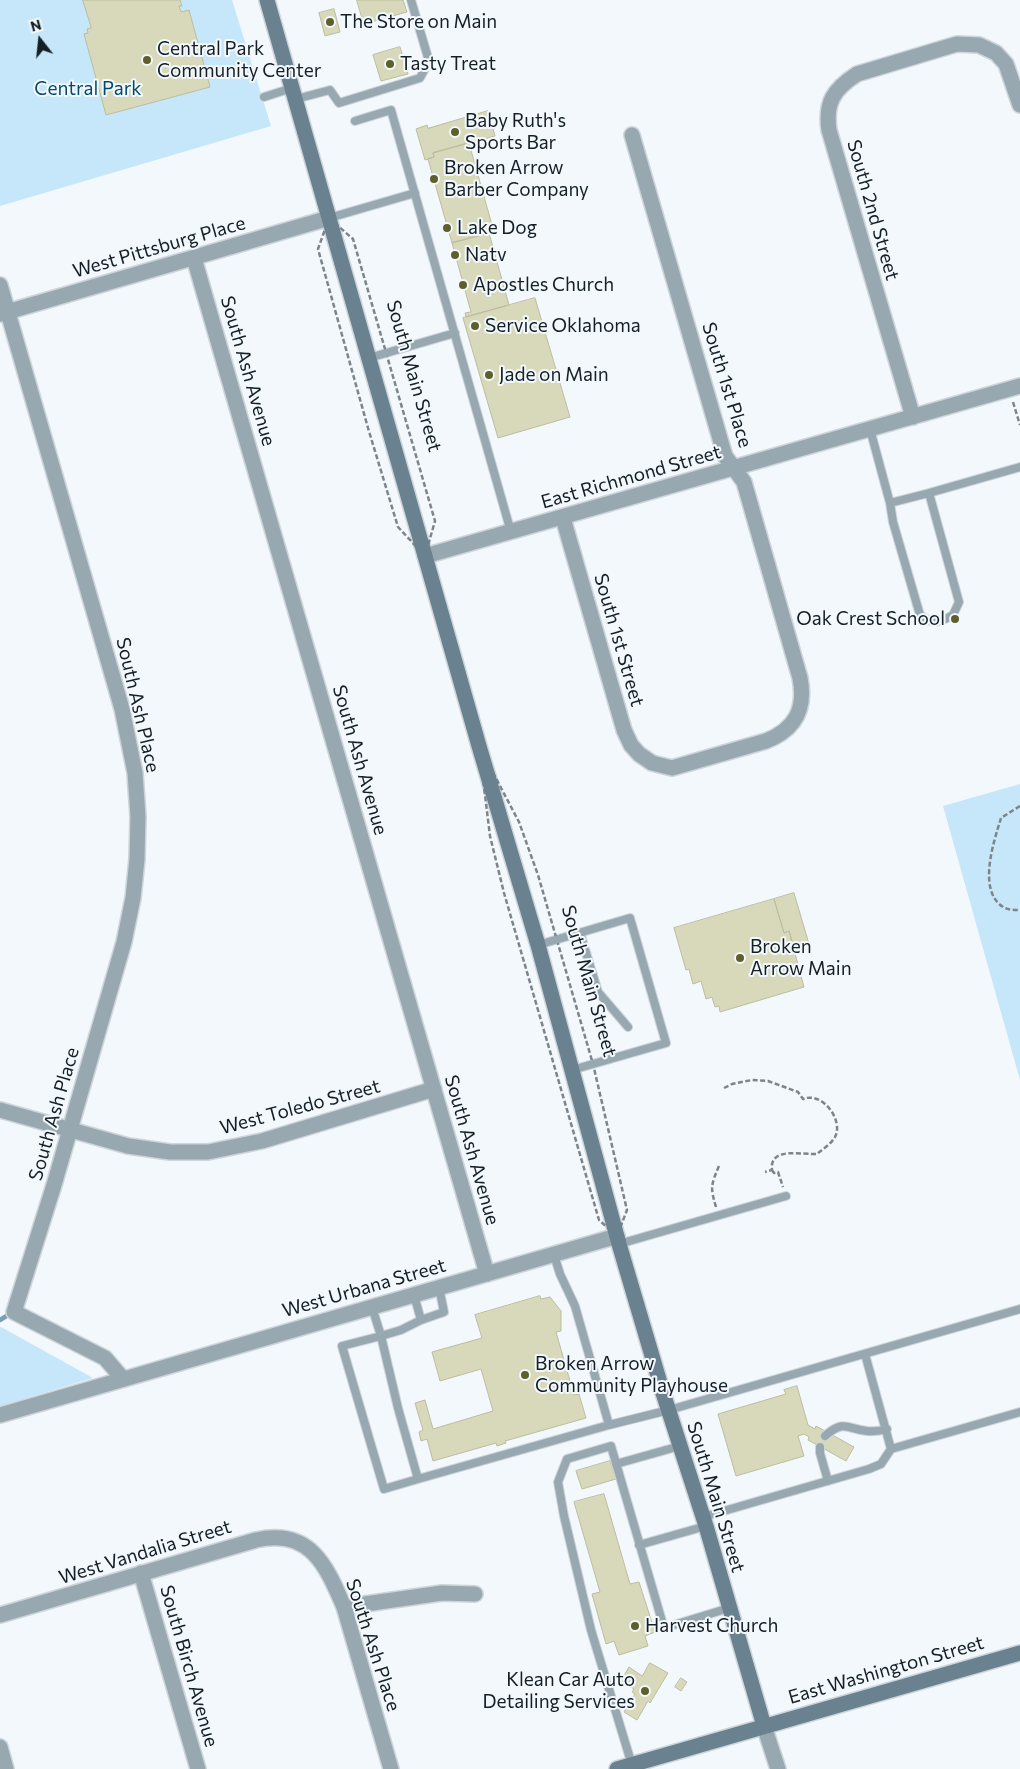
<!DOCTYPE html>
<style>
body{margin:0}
#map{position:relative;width:1020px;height:1769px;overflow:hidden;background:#f2f8fc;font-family:Commissioner,sans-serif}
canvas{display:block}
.north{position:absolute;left:15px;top:15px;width:50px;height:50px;-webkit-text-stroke:4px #f2f8fc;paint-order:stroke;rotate:344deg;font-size:14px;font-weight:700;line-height:20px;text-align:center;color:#141f26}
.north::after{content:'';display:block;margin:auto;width:18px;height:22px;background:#141f26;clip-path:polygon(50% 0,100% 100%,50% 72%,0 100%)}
</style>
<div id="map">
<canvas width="1020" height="1769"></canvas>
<div class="north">N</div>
</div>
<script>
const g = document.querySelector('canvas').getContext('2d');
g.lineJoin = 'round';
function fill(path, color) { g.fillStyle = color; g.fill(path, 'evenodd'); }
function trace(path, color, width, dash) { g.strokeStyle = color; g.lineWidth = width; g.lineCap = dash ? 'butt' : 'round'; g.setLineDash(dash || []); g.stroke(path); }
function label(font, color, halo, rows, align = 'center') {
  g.font = font + ' Commissioner,sans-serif'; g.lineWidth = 4; g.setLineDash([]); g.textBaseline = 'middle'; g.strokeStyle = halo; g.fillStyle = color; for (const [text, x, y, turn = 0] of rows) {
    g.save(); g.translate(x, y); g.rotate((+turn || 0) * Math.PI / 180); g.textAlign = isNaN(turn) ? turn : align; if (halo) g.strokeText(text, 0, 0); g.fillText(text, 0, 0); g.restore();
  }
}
const green = new Path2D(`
 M0,0H232L271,126L0,206Z
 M1020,784V1080L943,806Z
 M0,1327H1L93,1378L0,1406Z`);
const stream = new Path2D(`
 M0,1320L13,1312`);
const building = new Path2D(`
 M83,0H180L182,6H179L181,12L189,10L210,87L106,115L84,34L88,33L87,29L91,28Z
 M357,0H403L407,12L364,24Z
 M334,9L340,32L325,36L319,13Z
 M400,47L408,74L381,81L373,55Z
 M488,111L495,136L433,153L434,157L425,160L416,129L427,125L428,128Z
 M469,143L494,232L452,243L428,159L434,157L433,153Z
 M489,233L509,305L466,317L465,313L471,312L452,243Z
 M535,298L570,417L498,438L463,318Z
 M794,893L809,944L794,948L789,931L784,933L774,899Z
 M774,899L784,933L789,931L804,987L720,1012L719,1006L715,1007L712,997L706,999L701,981L693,984L689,969L686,970L674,928Z
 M540,1296L541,1299L550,1297L561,1311V1331L556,1332L574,1395L579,1394L586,1418L505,1441L506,1443L497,1446L496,1443L433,1461L427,1439L421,1441L419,1432L423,1430L415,1403L425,1400L433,1429L493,1411L481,1369L440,1381L432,1352L482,1338L475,1315Z
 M797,1386L808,1425L815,1429L816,1426L854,1447L846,1461L808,1440L809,1437L804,1434L798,1436L804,1456L736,1476L718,1414L786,1394L784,1390Z
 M610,1461L616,1479L582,1489L576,1471Z
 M604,1494L630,1584L639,1582L655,1632L645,1636L648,1646L619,1655L614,1641L606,1644L592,1594L600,1592L574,1502Z
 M650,1663L668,1673L650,1703L648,1701L637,1720L624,1712L635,1694L632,1692L634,1689L621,1681L629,1667L642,1676Z
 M681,1678L687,1682L681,1691L675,1687Z`);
const path = new Path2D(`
 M329,218L353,239L435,521L425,556L398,527L368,428L318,249Z
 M1013,402L1020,425
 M479,746L519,822L538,875L593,1064L627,1210L617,1236L599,1220L504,893L490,836Z
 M1020,806L1001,818C994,841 976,893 1005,908C1009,910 1015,910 1020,910
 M724,1088L732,1084L752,1080L768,1081L798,1092L803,1099C822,1091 844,1120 835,1137C831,1144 823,1149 817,1154C803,1155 769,1146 772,1170L765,1172
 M772,1170L774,1173L778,1172L783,1187
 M716,1207C710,1187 711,1185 719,1166`);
const lane = new Path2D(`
 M264,97L292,88
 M296,99L330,90L339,103L420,78L429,61L411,0
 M355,121L391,110L511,532
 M329,218L415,193
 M369,358L455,333
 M870,429L890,503L929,493L1020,467
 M890,503L893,522L920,615C933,625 939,623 953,615L959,602L929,493
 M580,933L598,992L628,1027
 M538,945L630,918L666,1043L572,1070
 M619,1244L786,1196
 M414,1295L421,1320L444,1312L439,1287
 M372,1307L381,1336L342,1346L384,1489L418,1479L398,1408L381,1336L401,1330L421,1320
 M865,1354L891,1449
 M609,1425L669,1410L1020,1309
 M825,1436C844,1419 847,1429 867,1431C874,1432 880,1431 887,1429
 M820,1447V1453L828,1481
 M616,1464L680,1446
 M418,1479L609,1425L575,1306L560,1274L554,1255
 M703,1517L869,1469L881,1464L891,1449L1020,1412
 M639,1545L706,1526
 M632,1765L591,1630L564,1516L558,1482L567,1459L611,1446L664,1628L729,1608`);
const street = new Path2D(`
 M194,258L487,1274
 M0,285L122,709L135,773L138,816L137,859L133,898L124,942L54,1185L14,1312L105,1358L123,1379
 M0,314L329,218
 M913,417L829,130C825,102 834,89 857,74L957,44L979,45L996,53L1006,64L1020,105
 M563,518L624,730L631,745L639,754L652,763L672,768L766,741C796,729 806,709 800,678L744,482L725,456L632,135
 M425,556L1020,386
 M0,1110L128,1146L170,1152H208L262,1141L434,1089
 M0,1415L617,1236
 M141,1573L198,1769
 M344,1607L442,1593L475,1594
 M0,1615L256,1540C310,1528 326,1565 344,1607L391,1769
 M764,1726L778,1769
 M0,1747L6,1769`);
const secondary = new Path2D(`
 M267,0L479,746L538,945L619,1244L663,1393L706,1526L764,1726
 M617,1769L1020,1653`);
const markers = [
 [330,22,5,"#5e5f2c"],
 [147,60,5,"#5e5f2c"],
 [390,64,5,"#5e5f2c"],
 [455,132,5,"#5e5f2c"],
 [434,179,5,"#5e5f2c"],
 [447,228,5,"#5e5f2c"],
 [455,255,5,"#5e5f2c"],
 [463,285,5,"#5e5f2c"],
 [475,326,5,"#5e5f2c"],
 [489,375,5,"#5e5f2c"],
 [955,619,5,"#5e5f2c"],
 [740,958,5,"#5e5f2c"],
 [525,1375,5,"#5e5f2c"],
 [635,1626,5,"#5e5f2c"],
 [645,1691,5,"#5e5f2c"]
];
const poiNames = [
 ["The Store on Main",340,22],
 ["Central Park",157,49],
 ["Community Center",157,71],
 ["Tasty Treat",400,64],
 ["Baby Ruth's",465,121],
 ["Sports Bar",465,143],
 ["Broken Arrow",444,168],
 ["Barber Company",444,190],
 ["Lake Dog",457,228],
 ["Natv",465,255],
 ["Apostles Church",473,285],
 ["Service Oklahoma",485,326],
 ["Jade on Main",499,375],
 ["Oak Crest School",945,619,"right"],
 ["Broken",750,947],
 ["Arrow Main",750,969],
 ["Broken Arrow",535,1364],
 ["Community Playhouse",535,1386],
 ["Harvest Church",645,1626],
 ["Klean Car Auto",635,1680,"right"],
 ["Detailing Services",635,1702,"right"]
];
const parkNames = [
 ["Central Park",88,89]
];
const streetNames = [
 ["South 2nd Street",873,210,74],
 ["West Pittsburg Place",159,247,-16],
 ["South Ash Avenue",248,371,74],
 ["South Main Street",414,376,74],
 ["South 1st Place",727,385,73],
 ["East Richmond Street",631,477,-16],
 ["South 1st Street",619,640,74],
 ["South Ash Place",138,705,77],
 ["South Ash Avenue",360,760,74],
 ["South Main Street",589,981,74],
 ["West Toledo Street",300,1107,-15],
 ["South Ash Place",54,1114,-74],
 ["South Ash Avenue",472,1150,74],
 ["West Urbana Street",364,1288,-16],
 ["South Main Street",716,1497,73],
 ["West Vandalia Street",145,1552,-17],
 ["South Ash Place",373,1645,72],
 ["South Birch Avenue",189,1666,74],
 ["East Washington Street",886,1670,-16]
];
fill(green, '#c6e6fa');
trace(stream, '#7a9eb3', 4.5);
fill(building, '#d7d9ba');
trace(building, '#bcbd9f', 1);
trace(lane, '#ced5da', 10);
trace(street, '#ced5da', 18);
trace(secondary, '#ced5da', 18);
trace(path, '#7d858b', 2.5, [5, 2.5]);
trace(lane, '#98a8b1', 8);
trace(street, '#98a8b1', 15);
trace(secondary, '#6a818f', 15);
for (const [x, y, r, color] of markers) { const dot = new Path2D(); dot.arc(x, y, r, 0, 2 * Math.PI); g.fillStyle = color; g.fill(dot); trace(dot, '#f2f8fc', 2); }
label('19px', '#141f26', '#f2f8fc', poiNames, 'left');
label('19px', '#024a69', '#f2f8fc', parkNames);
label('19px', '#141f26', '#f2f8fc', streetNames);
</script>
